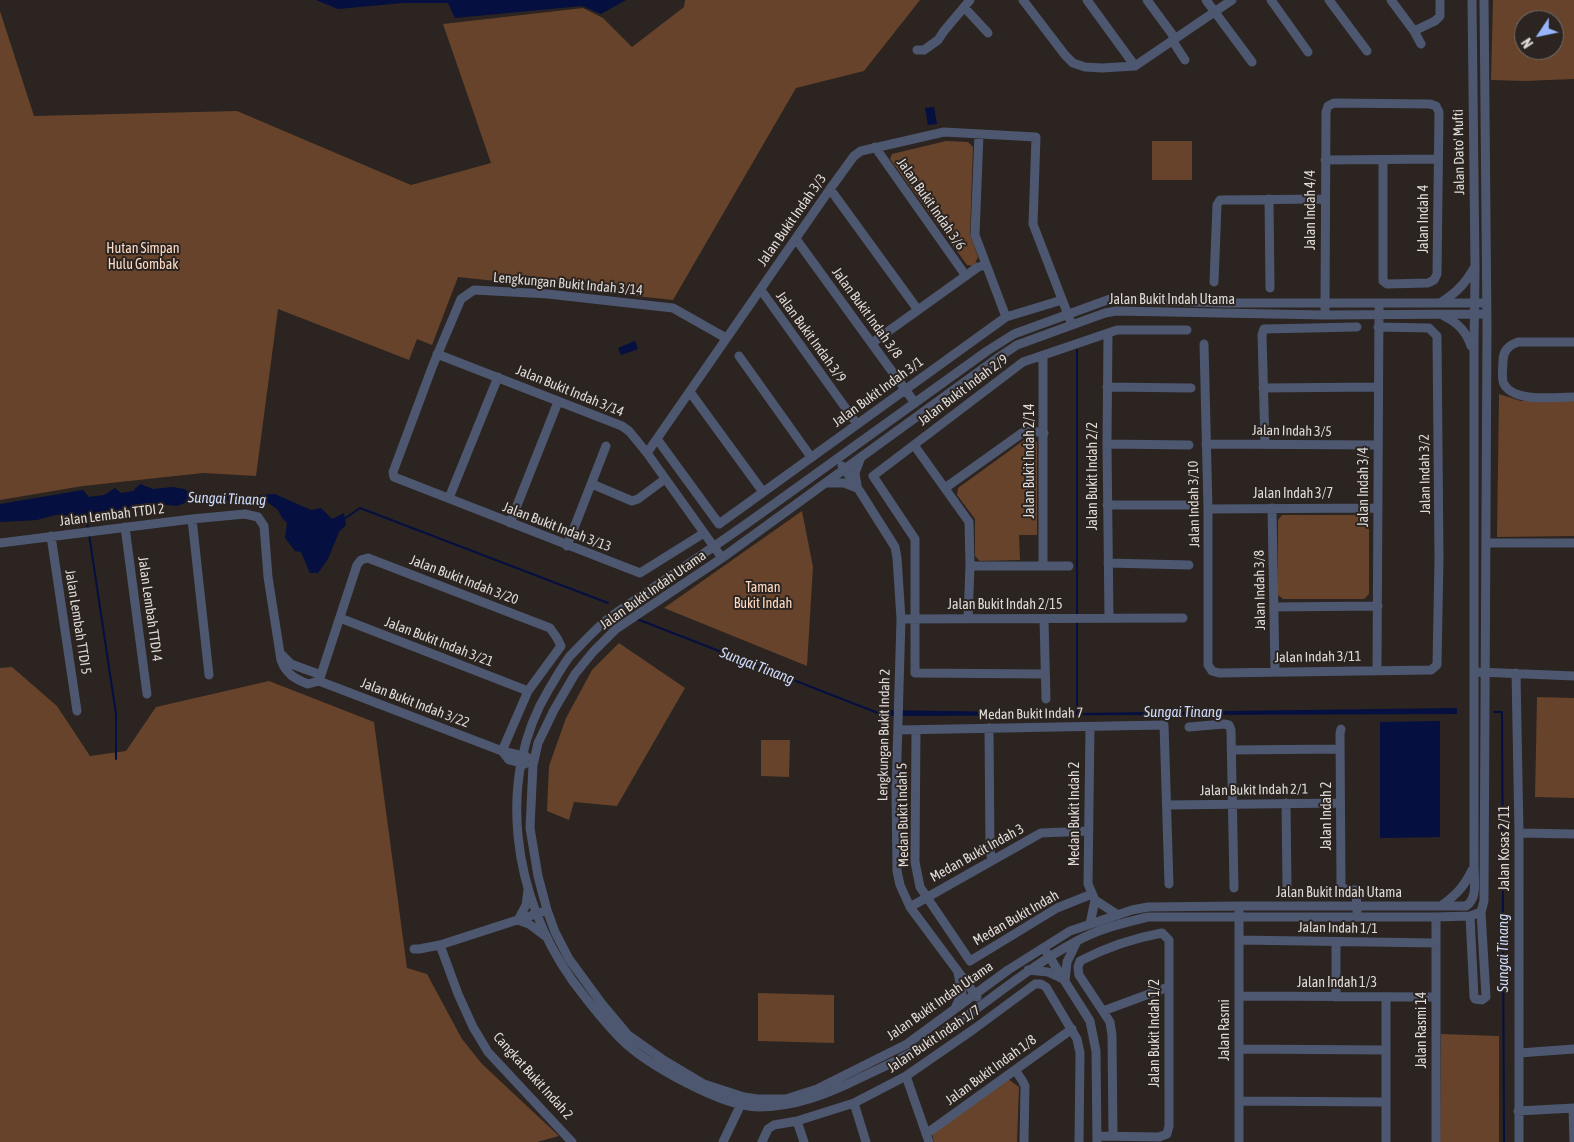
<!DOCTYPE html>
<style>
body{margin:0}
#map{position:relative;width:1574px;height:1142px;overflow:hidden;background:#2b2420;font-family:"Asap Condensed",sans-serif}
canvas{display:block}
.north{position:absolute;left:1514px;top:10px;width:50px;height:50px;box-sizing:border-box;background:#2b2420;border:1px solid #736d6a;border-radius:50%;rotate:236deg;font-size:14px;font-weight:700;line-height:20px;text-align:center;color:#dfdbd8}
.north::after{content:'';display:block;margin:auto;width:18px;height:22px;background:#98b6fd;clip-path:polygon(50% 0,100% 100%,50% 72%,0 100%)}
</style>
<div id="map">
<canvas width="1574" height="1142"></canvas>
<div class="north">N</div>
</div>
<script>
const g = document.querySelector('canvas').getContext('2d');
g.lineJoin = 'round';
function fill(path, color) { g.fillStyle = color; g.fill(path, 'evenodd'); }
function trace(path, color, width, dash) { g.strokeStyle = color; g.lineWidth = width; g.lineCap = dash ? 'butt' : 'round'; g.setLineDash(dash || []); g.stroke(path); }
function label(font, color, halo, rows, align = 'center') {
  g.font = font + ' "Asap Condensed",sans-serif'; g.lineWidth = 4; g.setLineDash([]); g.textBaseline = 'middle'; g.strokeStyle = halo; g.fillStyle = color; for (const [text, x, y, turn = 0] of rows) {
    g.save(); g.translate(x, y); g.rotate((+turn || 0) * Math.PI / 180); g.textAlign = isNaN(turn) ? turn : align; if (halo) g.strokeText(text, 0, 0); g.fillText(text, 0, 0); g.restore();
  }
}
const green = new Path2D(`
 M685,0H920L864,71L796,88L673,300L458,277L432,345L417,339L409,360L278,309L256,476L203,473L83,486L0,500V11L34,116L237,111L411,185L491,163L443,24L583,8L603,18L632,47L684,7Z
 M1493,0H1574V79L1525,81L1491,80ZM1524,20H1554V50H1524Z
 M946,141L968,142L973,147L970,234L978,257L974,266L967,265L890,159L892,154Z
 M1152,141H1192V180H1152Z
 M1499,394L1521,401H1574V536L1497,537Z
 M1027,438L1037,442V535H1019L1020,560L980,561L975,556V519L957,495L958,488Z
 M802,511L813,567L807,666L664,608Z
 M1282,515H1364L1369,520V594L1364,599H1283L1278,595V520Z
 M619,643L685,688L617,806L574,802L569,820L547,811L549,766L566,718L592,670Z
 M12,667L57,706L90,756L126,751L156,707L269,681L374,722L407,968L427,974L462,1039L482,1064L559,1136L537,1142H0V668Z
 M1537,697L1574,698V798L1535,797Z
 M761,740H790L789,777L761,776Z
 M758,993L834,995V1043L758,1041Z
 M1441,1034L1499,1036V1142H1440Z
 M1008,1079L1019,1087L1017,1142H934L932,1133Z`);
const water = new Path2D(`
 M316,0H626L601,14L582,6L455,18L448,3H403L338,9Z
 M934,107L937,124L928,125L925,108Z
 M635,341L638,349L621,355L618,348Z
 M140,484L153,489L173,487L184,489L193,494L245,496L275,494L311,510L321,508L332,519L344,513L346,525L339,532L328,559L318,573H310L301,552L295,551L285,538L287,523L282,518L278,510L266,501L194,499L177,506L148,503L108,516L55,515L37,520L0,522V504L83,490L89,497L104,495L115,488L121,493L133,491Z
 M1457,708V714L878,716V710L1077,713Z
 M1440,721V837L1380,838V722Z`);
const stream = new Path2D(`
 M1077,350V616
 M86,514L88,529
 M344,519L360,508L608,603
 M89,534L116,714V759
 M637,619L878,713
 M1077,620V713
 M1494,712H1502L1504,1142`);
const minor = new Path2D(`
 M1023,0L1065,55L1073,63L1085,67L1102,68L1135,66L1232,0
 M1087,0L1135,66
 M1147,0L1175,38
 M1206,0L1252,62
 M1271,0L1308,52
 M1329,0L1367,51
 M1391,0L1414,31L1421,44
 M1472,0L1475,266C1475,295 1474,324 1474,353V866C1474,879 1478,899 1466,906H1239L1148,907L1132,910L1070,931L1008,970L907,1044L817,1089L786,1099H758L744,1097L704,1084L662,1059L628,1035L602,1004L569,959L555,932L547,910L538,876L530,828L533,765L538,743L554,710L575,674L593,652L616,629L722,558L999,357L1017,345L1105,313L1116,311L1325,315L1474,314H1486
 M964,7L988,33
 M1414,31L1435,21L1440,16V0
 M1172,40L1185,60
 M917,50H924L938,40L944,31L970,0
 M979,134L975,235L1006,317
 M875,147L966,276
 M1325,160L1438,159
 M830,189L918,310
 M1269,199L1270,288
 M796,239L915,403
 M1214,282L1217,205L1220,200L1325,199
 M761,290L857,424
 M1440,303C1456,293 1465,284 1474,268
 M1325,309L1326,112L1328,106L1334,103L1430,104L1436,106L1439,112L1437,274L1434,280L1428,283L1387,284L1383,281V160
 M1444,316C1458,323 1466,331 1471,346
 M1108,334L1107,444L1109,618
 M1574,342H1518C1509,345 1503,351 1503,361C1503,368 1501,379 1504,384C1514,403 1555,397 1574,397
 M872,343L978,267L986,265
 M1204,344L1208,509V665L1212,671L1219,673L1431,670L1437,665L1439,558L1437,336L1429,328L1378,327
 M437,354L622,426L629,431L647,453L722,558
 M739,356L811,457
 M1043,356V566
 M1107,387L1191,388
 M1263,388L1378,387
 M690,392L763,492
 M657,439L719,524L1006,317L1062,300
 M1107,444L1189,445
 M1206,444L1378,445
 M1265,444L1262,335L1264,329L1357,327
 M914,445L969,522L970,566L968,618
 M647,453L830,189L854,156L861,151L944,132L1036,137L1033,224L1070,320
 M842,466L859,490L895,547L897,558L901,619L896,792L897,871L900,885L910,907L977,997
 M826,483H844L857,488
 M592,484L632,501L638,499L665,479
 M857,485L855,473L861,457
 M945,488L1022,433L1031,431L1044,433
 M449,498L498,377
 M1107,505H1190
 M1272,508L1275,671
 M1208,509L1378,508
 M192,519L209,675
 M510,523L558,402
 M125,527L147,694
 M704,533L640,573L394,477L393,472L433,365L461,299L474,290L548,294L673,308L726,338
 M51,536L77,711
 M0,543L192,519L245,514L258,517L264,526L268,577L281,660C286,674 295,679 308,684L319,681
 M1487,543H1574
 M567,546L606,446
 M1108,563L1189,565
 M970,566H1069
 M1274,607L1378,606
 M340,618L528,691
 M901,619L1183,618
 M1044,619L1046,699
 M282,655L291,664L321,675
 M1377,670L1379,309
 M1478,672L1574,676
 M1516,673L1519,833V1142
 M1045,674L915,673V539L873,476L1023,362L1117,330H1187
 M319,681L357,565L361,560L368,558L550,628L557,638L561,646L528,691L502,751
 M319,681L502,751L527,757
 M1090,727L1088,884L1095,900L1118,915
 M1189,727L1224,724L1229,725L1231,730L1234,888
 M989,728L990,851L992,860
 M1341,729L1340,733L1341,886L1346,890H1356L1357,911
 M898,730L1164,725L1169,884
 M916,730L915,862L920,887L970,961L1057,908L1092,894
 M1231,750L1340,749
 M502,751L509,760L525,764
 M1286,803L1287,886
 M1168,805L1340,803
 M1519,833L1574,834
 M1441,906C1456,895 1464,887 1472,870
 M910,907L1041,833L1089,831
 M1481,912L1470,916L1436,917H1148C1123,923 1098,929 1075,942C1016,974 967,1021 909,1054C893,1063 876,1070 860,1078C828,1094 795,1107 758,1107C722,1107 646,1064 621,1039C603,1021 587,1000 572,980C513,897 495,778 549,689C556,678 562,666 570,656C582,644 595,629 609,618C621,609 634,601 647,592C681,569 715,546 749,522C828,465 908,408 987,351L1014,334L1110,299L1222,303H1486
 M1470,916L1474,997L1475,999L1482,1000L1486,997L1481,912L1484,901L1487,328L1484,0
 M1436,917V1142
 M518,920L529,924L545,936
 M518,920L526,905L528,890
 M1090,924L1095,900
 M1239,940L1436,943
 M1336,942V997
 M440,945L458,994L473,1027L488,1052L572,1142
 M414,949H419L440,945L542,912
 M1047,953L1090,1021L1096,1051L1097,1142
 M1028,970L1048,972L1063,979
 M1065,981L1067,962L1077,941
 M1239,996L1436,997
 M956,1006L962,994L958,973
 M1103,1011L1168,987
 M1239,1049L1386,1050
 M1519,1053L1574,1049
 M1015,1070L1022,1080L1025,1086L1024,1142
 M906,1076L929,1142
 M1239,1101L1386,1102
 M854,1103L866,1142
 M1573,1108L1574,1142
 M1518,1111L1574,1108
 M797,1121L804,1142
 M926,1134L1072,1029
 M1097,1136L1159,1137L1167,1134L1169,1126V940L1162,933C1134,938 1105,948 1080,961L1078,967L1079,975L1110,1022L1112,1035L1113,1136
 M723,1142L743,1100
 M762,1142L768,1129L774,1125L797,1121L854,1103L906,1076L974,1029L1035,984H1041L1046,987L1077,1039L1080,1053L1079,1142
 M1239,1142V912
 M1386,1142V997`);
const streetNames = [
 ["Jalan Dato' Mufti",1459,152,-91],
 ["Jalan Bukit Indah 3/6",931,204,55],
 ["Jalan Indah 4/4",1311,210,-90],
 ["Jalan Indah 4",1424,219,-90],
 ["Jalan Bukit Indah 3/3",792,220,-55],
 ["Lengkungan Bukit Indah 3/14",568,284,5],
 ["Jalan Bukit Indah Utama",1172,300],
 ["Jalan Bukit Indah 3/8",867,313,54],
 ["Jalan Bukit Indah 3/9",811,337,54],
 ["Jalan Bukit Indah 2/9",963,390,-37],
 ["Jalan Bukit Indah 3/14",570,391,22],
 ["Jalan Bukit Indah 3/1",878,392,-36],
 ["Jalan Indah 3/5",1292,431,1],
 ["Jalan Bukit Indah 2/14",1030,461,-90],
 ["Jalan Indah 3/2",1425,474,-91],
 ["Jalan Bukit Indah 2/2",1093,476,-90],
 ["Jalan Indah 3/4",1364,487,-90],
 ["Jalan Indah 3/7",1293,494],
 ["Jalan Indah 3/10",1194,504,-91],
 ["Jalan Lembah TTDI 2",112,515,-7],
 ["Jalan Bukit Indah 3/13",557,527,21],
 ["Jalan Bukit Indah 3/20",464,580,21],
 ["Jalan Bukit Indah Utama",653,590,-35],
 ["Jalan Indah 3/8",1260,590,-91],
 ["Jalan Bukit Indah 2/15",1005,605],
 ["Jalan Lembah TTDI 4",150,609,82],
 ["Jalan Lembah TTDI 5",78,622,81],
 ["Jalan Bukit Indah 3/21",439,642,21],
 ["Jalan Indah 3/11",1318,657,-1],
 ["Jalan Bukit Indah 3/22",415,703,21],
 ["Medan Bukit Indah 7",1031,714,-1],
 ["Lengkungan Bukit Indah 2",884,735,-89],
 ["Jalan Bukit Indah 2/1",1254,790,-1],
 ["Medan Bukit Indah 2",1075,814,-90],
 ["Medan Bukit Indah 5",903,815,-91],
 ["Jalan Indah 2",1327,816,-90],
 ["Jalan Kosas 2/11",1505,848,-90],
 ["Medan Bukit Indah 3",977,853,-29],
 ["Jalan Bukit Indah Utama",1339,893],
 ["Medan Bukit Indah",1016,918,-30],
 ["Jalan Indah 1/1",1338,928,1],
 ["Jalan Indah 1/3",1337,983],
 ["Jalan Bukit Indah Utama",940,1001,-35],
 ["Jalan Rasmi",1225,1030,-90],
 ["Jalan Rasmi 14",1422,1030,-90],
 ["Jalan Bukit Indah 1/2",1155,1033,-90],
 ["Jalan Bukit Indah 1/7",934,1039,-34],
 ["Jalan Bukit Indah 1/8",991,1070,-36],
 ["Cangkat Bukit Indah 2",533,1076,48]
];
const parkNames = [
 ["Hutan Simpan",143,249],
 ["Hulu Gombak",143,265],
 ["Taman",763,588],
 ["Bukit Indah",763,604]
];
const waterNames = [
 ["Sungai Tinang",227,499,2],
 ["Sungai Tinang",757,666,21],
 ["Sungai Tinang",1183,712],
 ["Sungai Tinang",1503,953,-90]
];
fill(green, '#66432a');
fill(water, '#050f40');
trace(stream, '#050f40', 2);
trace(minor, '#4d5770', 9);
label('14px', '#dfdbd8', '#2b2420', streetNames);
label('14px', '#fddac3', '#2b2420', parkNames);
label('italic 15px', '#ccdbfd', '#2b2420', waterNames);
</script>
